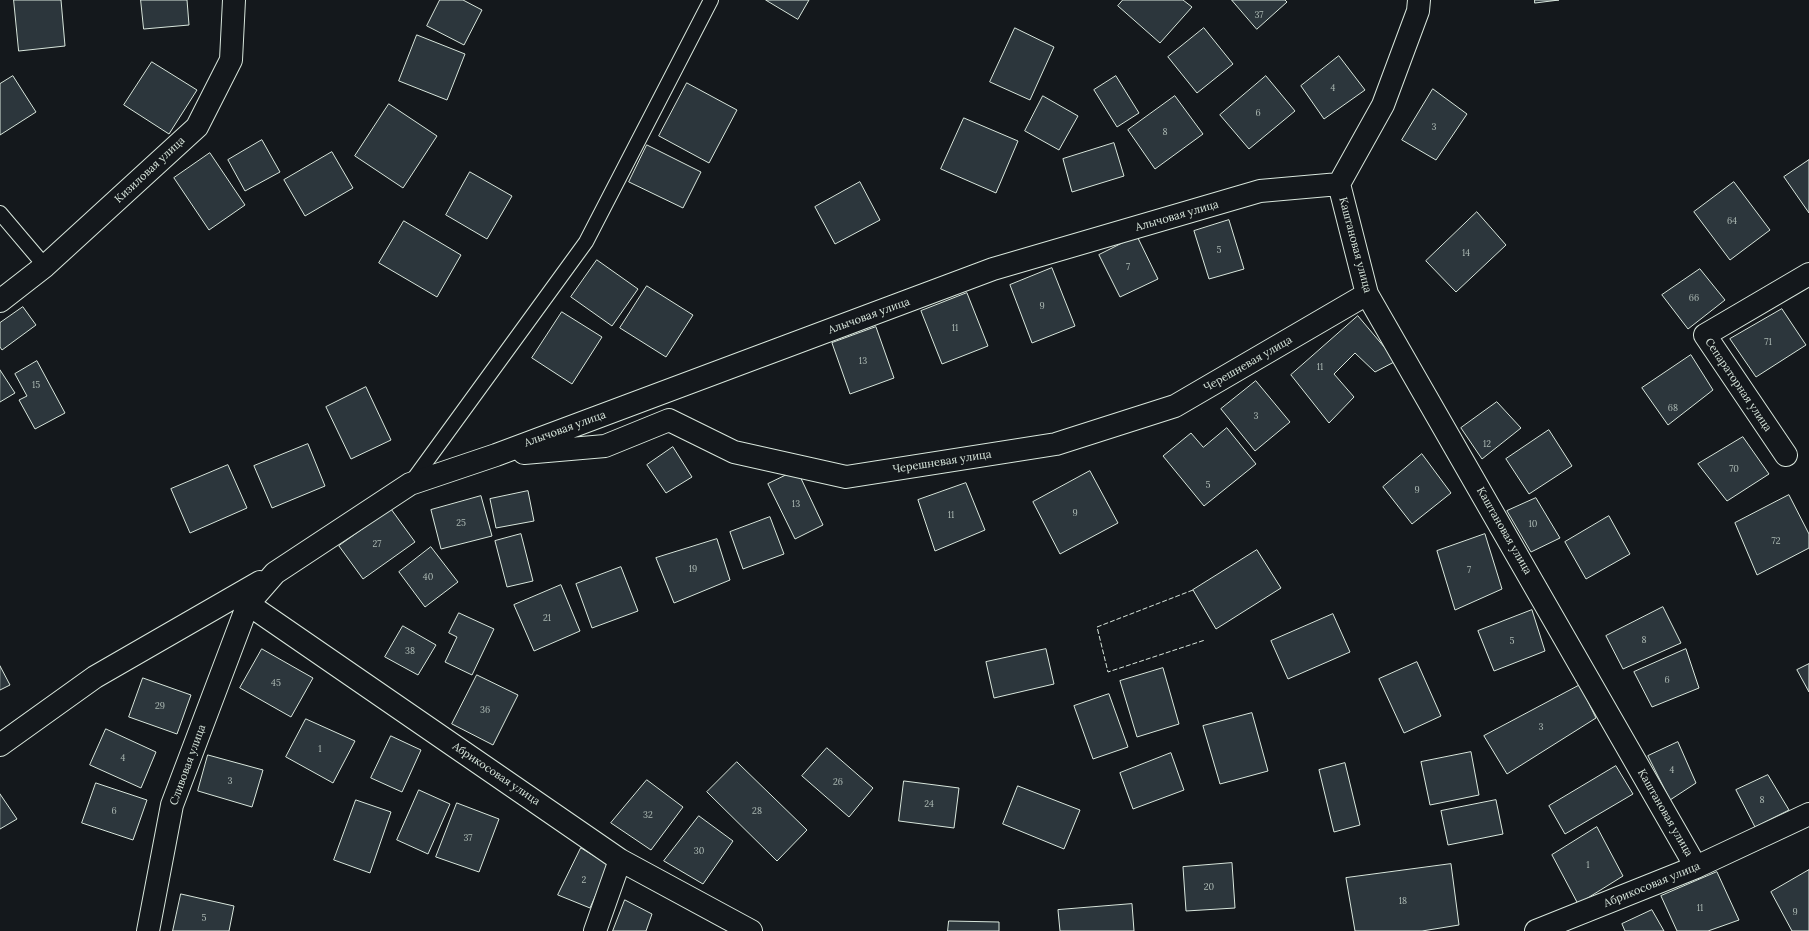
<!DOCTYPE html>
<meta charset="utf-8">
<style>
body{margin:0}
canvas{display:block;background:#14181c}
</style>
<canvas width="1809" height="931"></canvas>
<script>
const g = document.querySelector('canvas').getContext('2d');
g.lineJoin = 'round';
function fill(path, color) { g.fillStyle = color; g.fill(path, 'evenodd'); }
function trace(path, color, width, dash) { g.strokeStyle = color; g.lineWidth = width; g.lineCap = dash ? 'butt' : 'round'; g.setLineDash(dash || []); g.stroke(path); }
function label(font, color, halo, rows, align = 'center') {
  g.font = font + ' Lora,serif'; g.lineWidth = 3; g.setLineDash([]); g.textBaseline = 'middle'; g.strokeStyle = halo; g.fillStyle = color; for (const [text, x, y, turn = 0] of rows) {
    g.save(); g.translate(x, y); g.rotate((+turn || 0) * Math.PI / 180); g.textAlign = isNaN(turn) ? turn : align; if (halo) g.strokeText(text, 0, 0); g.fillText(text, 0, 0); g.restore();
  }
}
const building = new Path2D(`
 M14,0H61L65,46L19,51Z
 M141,0H187L189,25L144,29Z
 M440,0H463L482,10L464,45L427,26Z
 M766,0H809L798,19Z
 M1123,0H1183L1192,7L1160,43L1118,6Z
 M1232,0H1285L1287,2L1257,29Z
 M1535,0H1559L1535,3Z
 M1015,28L1054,47L1030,100L990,82Z
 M1204,28L1233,64L1197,93L1168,57Z
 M417,35L465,54L447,100L399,81Z
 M1339,56L1365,90L1324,119L1301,86Z
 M152,62L197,90L169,134L124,105Z
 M13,76L36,112L0,135V84Z
 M1116,76L1139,113L1117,127L1094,90Z
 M1266,76L1295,111L1249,149L1220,115Z
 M687,83L737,110L709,163L659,136Z
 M1433,89L1467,114L1436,160L1402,140Z
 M1043,96L1078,116L1059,150L1025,131Z
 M1175,96L1203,134L1155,169L1128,130Z
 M389,104L437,136L403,188L355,156Z
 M964,118L1018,141L996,193L941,169Z
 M262,140L280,172L245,191L228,160Z
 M1114,143L1124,176L1072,192L1063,159Z
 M647,145L701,172L683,208L629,182Z
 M332,152L353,188L305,216L284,180Z
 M210,153L245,205L209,230L174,178Z
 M1809,160V213L1784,177Z
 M470,172L512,196L487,239L446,215Z
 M860,182L880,220L835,244L815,207Z
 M1734,182L1770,230L1730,260L1694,212Z
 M1477,212L1506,245L1456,292L1426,261Z
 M1229,220L1244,269L1209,279L1194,231Z
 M404,221L461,255L437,297L379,263Z
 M1137,236L1158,279L1120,297L1099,255Z
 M597,260L638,289L612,326L571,297Z
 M1052,268L1075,326L1032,343L1010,285Z
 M1700,269L1725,300L1688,329L1662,295Z
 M647,286L693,315L666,357L620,328Z
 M967,293L988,346L942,364L921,311Z
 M23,307L36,325L2,350L0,347V323Z
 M1782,309L1806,345L1756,377L1730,339Z
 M562,312L602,337L572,384L532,358Z
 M1358,316L1396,361L1375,372L1355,353L1334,374L1354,397L1329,423L1291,375Z
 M876,327L894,378L850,394L832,343Z
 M1691,355L1713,390L1668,425L1642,388Z
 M37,361L65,413L35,429L19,400L27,396L15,374Z
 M0,370L15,393L0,402Z
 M1256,381L1290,422L1255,451L1221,409Z
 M366,387L391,440L351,459L326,407Z
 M1497,402L1521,428L1482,459L1461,428Z
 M1227,428L1256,464L1204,506L1163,456L1191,433L1203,447Z
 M1549,430L1572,466L1529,494L1506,459Z
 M1743,437L1769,474L1727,501L1698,464Z
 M308,444L325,486L272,508L254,466Z
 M673,447L692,477L666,493L647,465Z
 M1422,454L1451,493L1412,524L1383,487Z
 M228,465L247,508L190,533L171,489Z
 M797,470L823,525L795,539L768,484Z
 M1090,471L1118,523L1060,554L1033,502Z
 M966,483L985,530L935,551L918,500Z
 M528,491L534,521L496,528L490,499Z
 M1789,495L1809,534V548L1757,575L1735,523Z
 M481,496L492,536L441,549L431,510Z
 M1536,498L1560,538L1531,552L1507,511Z
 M391,509L415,542L363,579L339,546Z
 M1609,516L1630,554L1586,579L1565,542Z
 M770,517L784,554L743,569L730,532Z
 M521,534L533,581L507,587L495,541Z
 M1485,534L1502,589L1455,610L1437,551Z
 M717,539L730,580L674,603L656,558Z
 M431,547L458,582L425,607L399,572Z
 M1257,550L1281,588L1216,629L1193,590Z
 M621,567L638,611L592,628L576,584Z
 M561,585L580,631L534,651L514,605Z
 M1663,607L1681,643L1623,669L1606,636Z
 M1532,610L1545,651L1494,671L1478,631Z
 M459,613L494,629L472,675L445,662L457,637L449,633Z
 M1333,614L1350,652L1288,679L1271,641Z
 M403,626L436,645L418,675L385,657Z
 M262,649L313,678L291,717L240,688Z
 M1046,649L1054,684L994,698L986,662Z
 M1686,649L1699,688L1652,707L1634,672Z
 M1417,662L1441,716L1404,733L1379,679Z
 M1809,664V692L1797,670Z
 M0,666L10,685L0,690Z
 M1163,668L1179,724L1137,737L1120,681Z
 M477,675L518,695L493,745L452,724Z
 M143,678L191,695L177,734L129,717Z
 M1580,685L1596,718L1507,774L1484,736Z
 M1109,694L1128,747L1093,759L1074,706Z
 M1252,713L1268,771L1220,784L1203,726Z
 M306,719L355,741L333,783L286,757Z
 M106,729L156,752L141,788L90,765Z
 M391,736L421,750L402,792L371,778Z
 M1678,742L1696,783L1670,800L1648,756Z
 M827,748L873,788L849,817L802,776Z
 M1471,752L1479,795L1430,805L1421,762Z
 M1171,753L1184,790L1133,809L1120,773Z
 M208,755L263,770L252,807L198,791Z
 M737,762L807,830L777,861L707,792Z
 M1345,763L1360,825L1334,832L1319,770Z
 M1616,766L1633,794L1565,834L1549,806Z
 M1768,775L1789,810L1755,827L1736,790Z
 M647,780L683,807L651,850L611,823Z
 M904,781L959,788L954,828L899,821Z
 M96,783L147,800L133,840L82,823Z
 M1018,786L1080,810L1064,849L1003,824Z
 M419,790L450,804L428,854L397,840Z
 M0,794L17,819L0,829Z
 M356,800L391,812L370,873L334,860Z
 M1496,800L1503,834L1448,845L1441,811Z
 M457,803L499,819L479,872L436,857Z
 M699,816L733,841L703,884L664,861Z
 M1597,827L1623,876L1578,904L1552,855Z
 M581,848L609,865L590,908L558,895Z
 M1232,863L1235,908L1186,911L1183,867Z
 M1451,864L1459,925L1422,931H1355L1346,878Z
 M1809,870V931H1792L1771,892Z
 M1717,872L1739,920L1708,931H1677L1661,896Z
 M181,894L234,906L229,931H173Z
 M625,900L652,914L646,931H613Z
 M1132,904L1134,931H1060L1058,910Z
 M1652,910L1664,931H1625L1622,924Z
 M949,921L999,922V931H948Z`);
const service = new Path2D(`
 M0,213L45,266
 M410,484L586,242L711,0`);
const minor = new Path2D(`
 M1339,184L1367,294L1696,867
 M0,301L45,266L197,127L231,60L234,0
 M524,453L605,446L669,420L734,452L846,477L1056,444L1175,406L1367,294
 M1786,455L1705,335L1809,274
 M248,604L620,860L751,931
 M0,745L95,677L260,582
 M148,931L172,805L248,604L275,573L410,484L496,455L993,269L1260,191L1339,184L1383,105L1418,11L1419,0
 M595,931L620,860
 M1536,931L1696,867L1809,814`);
const fence = new Path2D(`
 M1193,590L1097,627L1108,672L1205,640`);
const numberNames = [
 ["37",1259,15],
 ["4",1333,88],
 ["6",1258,113],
 ["3",1434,127],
 ["8",1165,132],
 ["64",1732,221],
 ["5",1219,250],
 ["14",1466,253],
 ["7",1128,267],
 ["66",1694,298],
 ["9",1042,306],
 ["11",955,328],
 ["71",1768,342],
 ["13",863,361],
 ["11",1320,367],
 ["15",36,385],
 ["68",1673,408],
 ["3",1256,416],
 ["12",1487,444],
 ["70",1734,469],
 ["5",1208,485],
 ["9",1417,490],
 ["13",796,504],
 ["9",1075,513],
 ["11",951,515],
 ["25",461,523],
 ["10",1533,524],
 ["72",1776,541],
 ["27",377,544],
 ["19",693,569],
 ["7",1469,570],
 ["40",428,577],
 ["21",547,618],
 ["8",1644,640],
 ["5",1512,641],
 ["38",410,651],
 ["6",1667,680],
 ["45",276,683],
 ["29",160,706],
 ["36",485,710],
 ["3",1541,727],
 ["1",320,749],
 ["4",123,758],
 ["4",1672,770],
 ["3",230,781],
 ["26",838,782],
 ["8",1762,800],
 ["24",929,804],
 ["6",114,811],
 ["28",757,811],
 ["32",648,815],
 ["37",468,838],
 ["30",699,851],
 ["1",1588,865],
 ["2",584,880],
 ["20",1209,887],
 ["18",1403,901],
 ["11",1700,908],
 ["9",1795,912],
 ["5",204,918]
];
const streetNames = [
 ["Кизиловая улица",150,170,-43],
 ["Алычовая улица",1177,216,-16],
 ["Каштановая улица",1355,245,75],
 ["Алычовая улица",869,316,-20],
 ["Черешневая улица",1248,364,-30],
 ["Сепараторная улица",1738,385,56],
 ["Алычовая улица",565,429,-20],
 ["Черешневая улица",942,462,-9],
 ["Каштановая улица",1504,531,60],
 ["Сливовая улица",188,765,-70],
 ["Абрикосовая улица",496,774,34],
 ["Каштановая улица",1665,813,60],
 ["Абрикосовая улица",1652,885,-22]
];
fill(building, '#2c363c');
trace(building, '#d8e6dc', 1);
trace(service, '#d8e6dc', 16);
trace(minor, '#d8e6dc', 24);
trace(service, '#14181c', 14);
trace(minor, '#14181c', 22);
trace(fence, '#d8e6dc', 1, [5, 2]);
label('9px', '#adbab4', null, numberNames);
label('11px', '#d8e6dc', '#14181c', streetNames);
</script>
